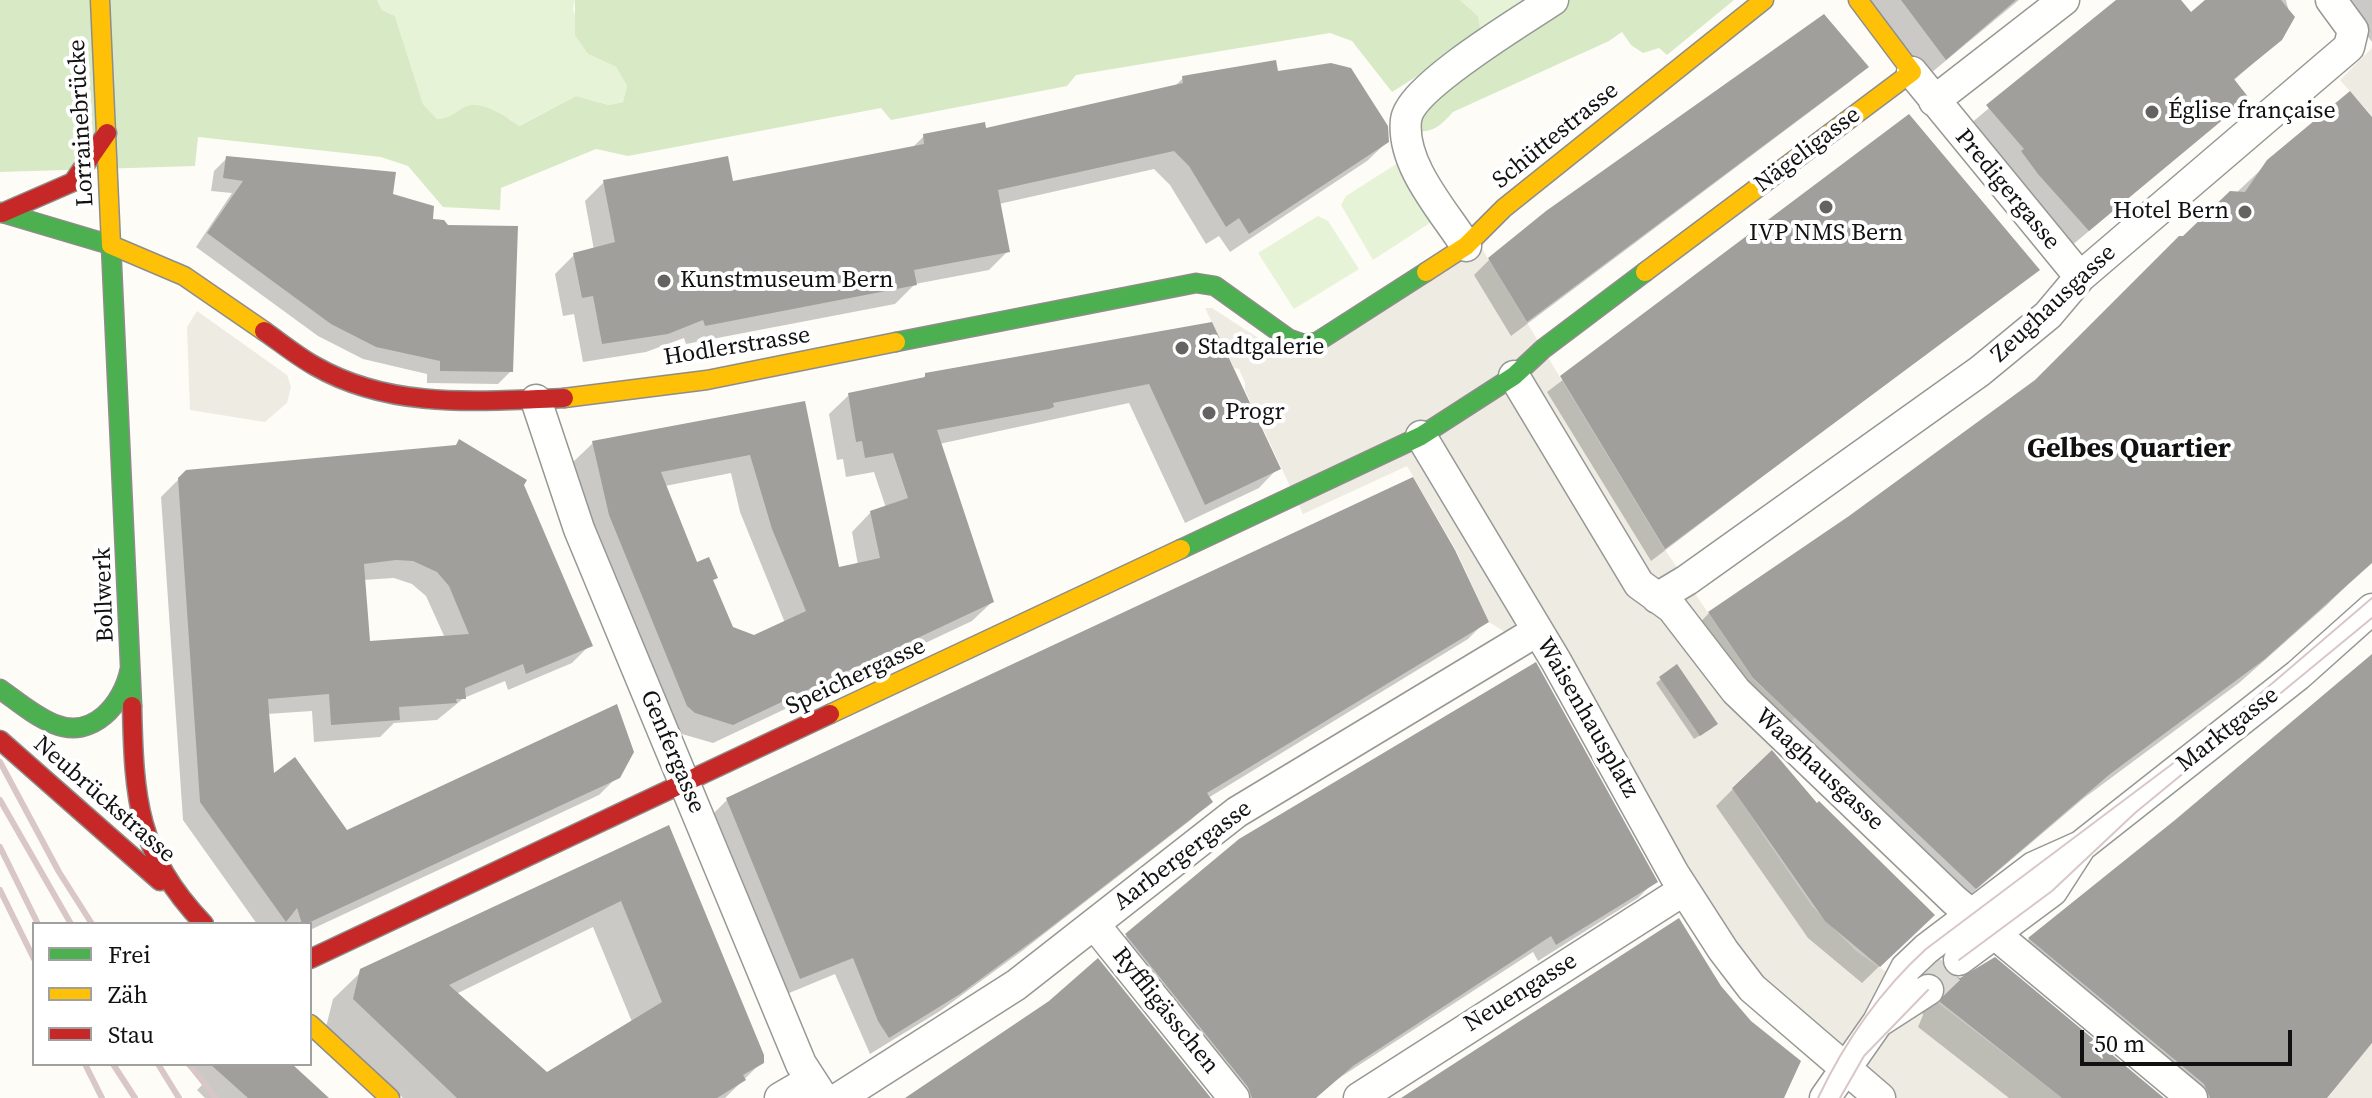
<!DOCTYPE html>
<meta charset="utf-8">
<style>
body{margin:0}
#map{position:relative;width:2372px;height:1098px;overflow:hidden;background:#fdfcf7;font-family:"Source Serif 4",serif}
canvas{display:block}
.legend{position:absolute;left:32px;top:922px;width:280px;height:144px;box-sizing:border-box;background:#fff;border:2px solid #a0a0a0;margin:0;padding:10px 14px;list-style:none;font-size:24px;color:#111}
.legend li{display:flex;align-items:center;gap:16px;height:40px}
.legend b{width:40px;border:2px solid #a0a0a0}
.scale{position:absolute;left:2080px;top:1030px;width:212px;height:36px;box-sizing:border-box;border:4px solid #111;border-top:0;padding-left:10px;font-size:24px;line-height:28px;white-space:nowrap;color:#111;-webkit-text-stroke:6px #fff;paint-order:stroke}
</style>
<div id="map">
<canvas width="2372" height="1098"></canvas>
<ul class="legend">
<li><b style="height:10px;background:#4caf50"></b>Frei</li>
<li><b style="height:10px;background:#ffc107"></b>Zäh</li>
<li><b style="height:10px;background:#c62828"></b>Stau</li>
</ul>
<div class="scale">50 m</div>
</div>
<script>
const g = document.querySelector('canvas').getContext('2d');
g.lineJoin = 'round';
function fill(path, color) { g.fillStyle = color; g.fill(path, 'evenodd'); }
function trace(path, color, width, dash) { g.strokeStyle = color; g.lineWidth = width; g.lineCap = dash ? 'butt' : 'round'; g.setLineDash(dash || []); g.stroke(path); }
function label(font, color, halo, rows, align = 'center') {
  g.font = font + ' "Source Serif 4",serif'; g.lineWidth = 8; g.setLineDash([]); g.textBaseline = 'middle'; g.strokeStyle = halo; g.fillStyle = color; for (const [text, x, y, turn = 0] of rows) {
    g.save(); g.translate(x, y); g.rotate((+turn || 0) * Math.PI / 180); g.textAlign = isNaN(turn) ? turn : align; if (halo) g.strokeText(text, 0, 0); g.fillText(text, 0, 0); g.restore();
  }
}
const green = new Path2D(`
 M377,0H575L573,9L588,54L616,67L627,86L623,102L609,105L576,96L518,126L510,119L465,107L454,117L437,119L423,104L395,16L382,10Z
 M1460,0H1551L1479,31L1478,16Z
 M1401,161L1433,221L1373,260L1341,205L1346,196Z
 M1318,216L1328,221L1359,269L1294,309L1258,253Z`);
const forest = new Path2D(`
 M0,0H377L382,10L395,16L423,104L437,119C452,118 453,113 465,107C480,99 507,117 519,126L576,96L609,105L623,102L627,86L616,67L588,54L575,35V0H1460L1478,16L1481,36L1392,92L1352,41L1330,33L1076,75L1067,86L891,120L881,108L628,156L596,149L501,188L500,210L443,207L408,166L381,157L198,137L195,166L0,172Z
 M1555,0H1734L1667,55L1659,48L1643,53L1631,45L1622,32L1609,41L1453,112C1441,125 1432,135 1413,130L1410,112Z`);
const plaza = new Path2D(`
 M2372,48V116L2340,80Z
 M1481,247L1663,547L1754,680L1795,717L1772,750L1732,787L1768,842L1812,906L1856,951L1885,971L1906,968L1937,1002L2062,1098H1856L1811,1053L1538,653L1489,622L1456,550L1407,466L1303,514L1245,390V383L1239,369L1234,368L1205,308H1212L1286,356Z
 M197,311L287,375L291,387L287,403L265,422L190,410L187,327Z
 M2372,1043V1098H2327L2343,1077Z`);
const shadow = new Path2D(`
 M1864,0H2019L1925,78Z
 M2119,0H2179L2190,15L2208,0H2286L2291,20L2280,39L2233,81L2247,98L2070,247L1970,124Z
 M2318,0H2372V42L2359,25Z
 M1866,66L1851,81L1511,336L1474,275L1489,260Z
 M1277,74L1387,142L1367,161L1230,252L1219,236L1206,244L1170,185L1154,169L999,204L1008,251L989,270L915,284L895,304L686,344L684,338L646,352L583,362L574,314L563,316L555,274L574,255L594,250L585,201L604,182L732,183L911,149L924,136L984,130L1174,87L1183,78Z
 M1908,117L2037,269L1651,561L1547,392Z
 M2372,120V560L2327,605L2239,683L2084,798L1951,911L1686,637L1709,613L1850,518L2036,381L2269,162Z
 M227,158L391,196L431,221L511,371L498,384L427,383V374L363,359L318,336L196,247L232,193L211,191L214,171Z
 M1211,324L1278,468L1259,488L1185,523L1129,403L939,444L992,602L972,621L713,743L675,732L591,535L573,462L593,443L803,403L838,569L858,565L852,532L871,512L886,508L874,472L846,477L843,459L837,460L829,414L849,395L921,380L926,375ZM731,473L740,512L785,623L754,637L731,629L712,581L716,577L695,564L665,486Z
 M187,471L522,485L590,645L572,663L508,690L505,681L464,698L437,720L394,723L380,737L314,742L312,711L267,714L272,777L346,832L618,776L599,795L310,930V924H257L183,820L161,497ZM394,578L412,584L426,596L445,638L368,643L363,580Z
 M1486,621L1468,639L1208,798L1210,801L1192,819L1022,951L940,1011L870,1054L835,974L782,996L709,818L727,800Z
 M2372,656V1039L2321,1098H2169L2006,963L2029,939L2228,779Z
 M1676,667L1712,728L1694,739L1656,683Z
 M1733,789L1932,915L1862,983L1808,938L1716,806Z
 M668,828L762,1062L725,1098H403L326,1027L333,999L362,971ZM593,927L632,1022L547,1075L456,994Z
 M1655,881L1638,898L1538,961L1533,952L1333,1082L1315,1098H1227L1109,953L1126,936Z
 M1940,964L1943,973L2161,1098H2009L1918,1027L1923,1015L1920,1004L1906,996Z
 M184,1064H289L326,1098H205L197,1090L204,1083Z`);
const building = new Path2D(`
 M1901,0H2016L1946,60Z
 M2116,0H2181L2191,12L2205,0H2281L2295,17L2282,40L2234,79L2249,98L2089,231L2038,174L2021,151L2024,149L1986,105Z
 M1824,14L1869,67L1527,322L1488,258L1546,211Z
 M1276,60L1278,71L1331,63L1351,68L1388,126L1389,142L1249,234L1239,218L1226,227L1189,166L1174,151L998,190L1010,252L914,270L917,285L705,326L703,320L668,334L602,344L593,296L582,298L573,253L615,242L603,180L728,156L733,181L924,144L923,134L985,122L986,128L1183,83L1182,76Z
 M2350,91L2372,117V563L2265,659L2110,774L1976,889L1753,678L1708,612L1849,516L2035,380L2179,236H2183L2230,191L2245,192L2267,160Z
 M1909,114L2040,270L1665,549L1560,376Z
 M226,156L396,172L393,194L434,206L433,219L444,220L448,225L518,226L513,372L440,371V361L376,347L331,324L207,233L243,181L223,178Z
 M1212,322L1281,469L1205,505L1149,384L1053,403L1054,407L1049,409L937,430L994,602L733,725L695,713L687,706L609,515L592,441L805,401L839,567L880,558L870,511L908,498L893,453L865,458L862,441L856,442L848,393L925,377V373ZM750,455L772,529L806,611L754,635L733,627L713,580L718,578L709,557L697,562L661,472Z
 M459,439L527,480L524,485L593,646L526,674L523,664L465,688L466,699H456L457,703L399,707L400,720L331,725L329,694L268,699L274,773L295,757L347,830L617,704L634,752L620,778L306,924H302L297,908L286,922L200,802L178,478L186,470L456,445ZM396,560L413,561L437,572L449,586L469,634L370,641L364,564Z
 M1413,477L1455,550L1489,622L1207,793L1213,802L1042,934L960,994L889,1038L878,1021L853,958L800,979L726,798Z
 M2372,654V1043L2327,1098H2210L2204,1084L2028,938L2175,820Z
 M1536,662L1658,882L1556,945L1551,936L1353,1066L1316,1098H1252L1248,1087L1125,934L1239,839Z
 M1677,664L1718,724L1700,736L1659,677Z
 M1772,750L1817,803L1819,801L1935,915L1880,967L1825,921L1732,788Z
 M669,825L764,1055V1063L743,1075L746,1080L717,1098H457L353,999L360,969ZM621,901L662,1002L547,1072L449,985Z
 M1679,918L1721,986L1751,1021L1801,1061L1784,1098H1401Z
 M1995,957L2164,1098H2062L1940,1002L1946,990L1943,981L1928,972L1938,963L1941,960L1945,971L1960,978Z
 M1098,958L1211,1098H905L1049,1001Z
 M210,1064H292L329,1098H248Z`);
const streetTunnel = new Path2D(`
 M1928,990L1959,960`);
const street = new Path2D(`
 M1912,72L2080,277
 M1934,101L2064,0
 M1466,246C1444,211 1401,165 1406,120C1410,87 1523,20 1553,0
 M1514,376L1639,584L1672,608L1736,691L1954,900L2192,1098
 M536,400L579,529L801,1064L823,1098
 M1421,436L1556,661L1674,874L1723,950L1752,988L1880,1098
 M1657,598L1687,580L1980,371L2048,315L2080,277L2349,47L2353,30L2331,0
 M1094,924L1234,1098
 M1959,960L2052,891L2081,846
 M1880,1021L1928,990
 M780,1098L811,1080
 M839,1098L1016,985L1237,812L1537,631
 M1359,1098L1684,890
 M1825,1098L1878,1022L1906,968L1926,949L2034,867L2081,846L2298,675L2372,609`);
const fast = new Path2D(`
 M0,212L111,245L132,706
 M896,342L1196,283L1215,286L1289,339L1303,344L1317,342L1426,272
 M1181,549L1421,436L1514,376L1543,349L1645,272
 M0,689C17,701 34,716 54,724C93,740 123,704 130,669`);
const slow = new Path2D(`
 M100,0L111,245L184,276L264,331
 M1426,272L1466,246L1504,208L1764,0
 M1645,272L1912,72L1858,0
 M564,398L707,380L896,342
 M830,714L1181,549
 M310,1024L390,1098`);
const jam = new Path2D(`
 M2,213L73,182L107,133
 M264,331C280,342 297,356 315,366C392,410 479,401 564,398
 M132,706C134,798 137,854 204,924
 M0,740L160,881
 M310,959L830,714`);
const tram = new Path2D(`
 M1959,960L2052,891L2135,813L2372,618
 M1818,1098C1845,1041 1880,991 1926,949L2220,728L2372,598
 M1840,1098L1864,1056L1928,990`);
const rail = new Path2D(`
 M0,762L59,872L92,924
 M0,800L71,924
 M0,847L38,924
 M0,890L34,959
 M85,1064L102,1098
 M113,1064L135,1098
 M158,1064L179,1098
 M189,1064L216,1098`);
const markers = [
 [2152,112,8,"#646362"],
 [1826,207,8,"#646362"],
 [2245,212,8,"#646362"],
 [664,281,8,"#646362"],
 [1182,348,8,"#646362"],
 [1209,413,8,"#646362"]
];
const poiNames = [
 ["Église française",2168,112],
 ["Hotel Bern",2229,212,"right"],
 ["IVP NMS Bern",1826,234,"center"],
 ["Kunstmuseum Bern",680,281],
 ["Stadtgalerie",1198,348],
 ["Progr",1225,413]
];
const streetNames = [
 ["Lorrainebrücke",82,123,-93],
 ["Schüttestrasse",1556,136,-39],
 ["Nägeligasse",1808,150,-37],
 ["Predigergasse",2007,190,50],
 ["Zeughausgasse",2054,304,-43],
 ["Hodlerstrasse",737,347,-9],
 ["Bollwerk",105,595,-92],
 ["Speichergasse",856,677,-25],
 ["Waisenhausplatz",1587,718,60],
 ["Marktgasse",2228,730,-38],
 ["Genfergasse",672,752,67],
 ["Waaghausgasse",1819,770,43],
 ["Neubrückstrasse",104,800,41],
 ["Aarbergergasse",1183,856,-37],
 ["Neuengasse",1521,993,-32],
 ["Ryffligässchen",1165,1011,51]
];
const quarterNames = [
 ["Gelbes Quartier",2129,450]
];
fill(green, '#e7f3d7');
fill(forest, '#d8eac5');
fill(plaza, '#edebe2');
fill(shadow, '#0003');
fill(building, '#a19f9c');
trace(streetTunnel, '#dad9d4', 30, [30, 15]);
trace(street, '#979795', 33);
trace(fast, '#8e8d8b', 21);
trace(slow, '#8e8d8b', 21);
trace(jam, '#8e8d8b', 21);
trace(street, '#fffffe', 30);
trace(fast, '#4caf50', 18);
trace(slow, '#ffc107', 18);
trace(jam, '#c62828', 18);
trace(tram, '#d9c6c7', 2);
trace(rail, '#d9c6c7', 6);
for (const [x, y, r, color] of markers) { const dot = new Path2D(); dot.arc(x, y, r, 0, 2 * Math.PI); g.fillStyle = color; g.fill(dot); trace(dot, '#fff', 3); }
label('24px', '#111', '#fff', poiNames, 'left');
label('24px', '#111', '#fff', streetNames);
label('bold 28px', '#111', '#fff', quarterNames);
</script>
